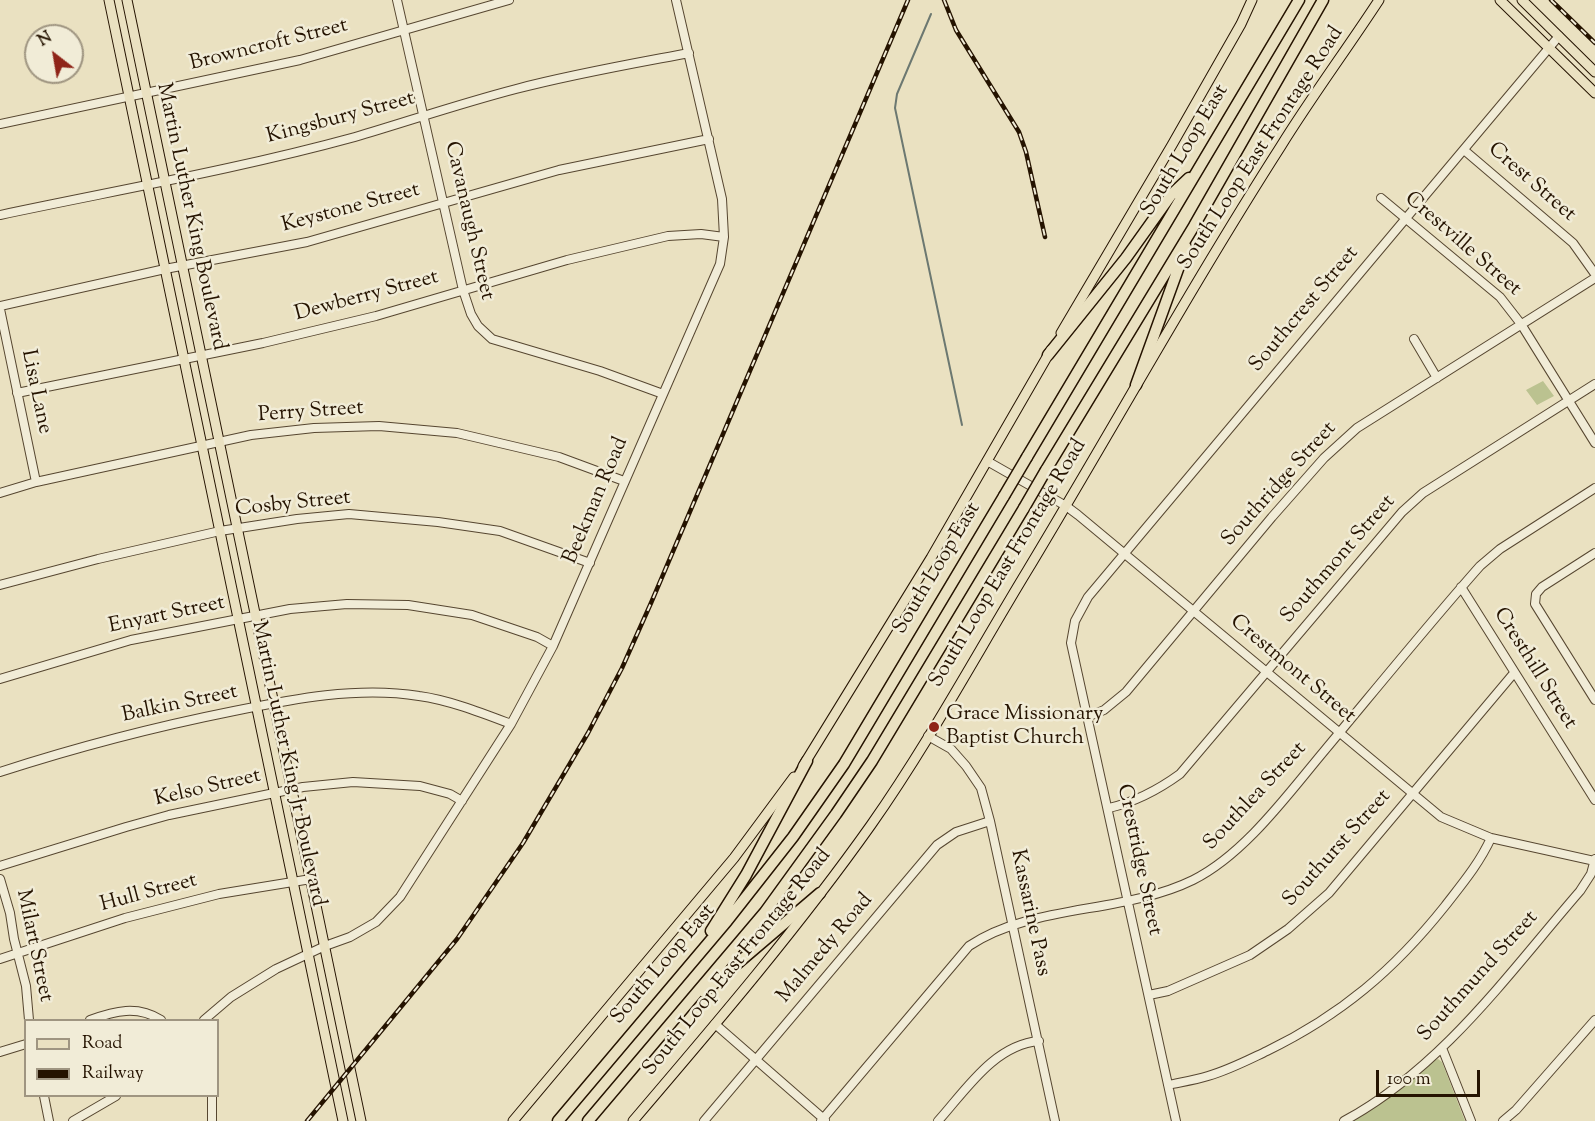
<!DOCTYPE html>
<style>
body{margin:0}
#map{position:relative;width:1595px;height:1121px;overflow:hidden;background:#eae1c1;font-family:"Sorts Mill Goudy",serif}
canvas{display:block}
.legend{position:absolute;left:24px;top:1019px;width:195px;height:78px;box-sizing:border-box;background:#f1ecd7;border:2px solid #9f9581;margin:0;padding:8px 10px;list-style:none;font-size:18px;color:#251300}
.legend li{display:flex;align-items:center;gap:12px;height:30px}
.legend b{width:30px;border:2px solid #9f9581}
.north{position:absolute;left:24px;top:24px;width:60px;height:60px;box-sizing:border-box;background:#f1ecd7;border:2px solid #9f9581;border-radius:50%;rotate:329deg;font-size:16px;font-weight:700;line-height:24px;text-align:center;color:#251300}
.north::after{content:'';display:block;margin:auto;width:21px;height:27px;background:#8f2418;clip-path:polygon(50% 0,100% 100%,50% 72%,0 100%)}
.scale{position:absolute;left:1376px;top:1070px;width:104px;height:27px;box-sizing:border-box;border:3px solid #251300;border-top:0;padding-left:8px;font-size:18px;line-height:21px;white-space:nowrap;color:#251300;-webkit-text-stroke:4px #f1ecd7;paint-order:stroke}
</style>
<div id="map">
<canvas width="1595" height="1121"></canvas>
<ul class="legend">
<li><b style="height:8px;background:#eae1c1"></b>Road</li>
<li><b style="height:8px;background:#251300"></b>Railway</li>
</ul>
<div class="north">N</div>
<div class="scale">100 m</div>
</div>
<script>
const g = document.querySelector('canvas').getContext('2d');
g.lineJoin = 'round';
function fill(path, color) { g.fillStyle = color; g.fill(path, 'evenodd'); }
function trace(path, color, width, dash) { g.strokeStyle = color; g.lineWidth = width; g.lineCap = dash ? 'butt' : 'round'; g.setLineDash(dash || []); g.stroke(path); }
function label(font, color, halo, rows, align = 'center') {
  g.font = font + ' "Sorts Mill Goudy",serif'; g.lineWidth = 5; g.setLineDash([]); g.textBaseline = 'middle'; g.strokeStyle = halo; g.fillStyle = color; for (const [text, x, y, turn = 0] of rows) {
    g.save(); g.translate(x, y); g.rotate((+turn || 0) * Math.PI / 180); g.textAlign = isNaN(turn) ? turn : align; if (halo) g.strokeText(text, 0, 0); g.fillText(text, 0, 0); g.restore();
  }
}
const green = new Path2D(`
 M1543,381L1554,396L1537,405L1526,390Z
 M1438,1059L1442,1062L1465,1121H1352L1398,1090L1433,1061Z`);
const stream = new Path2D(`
 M931,14L897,94L895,108L962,425`);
const minor = new Path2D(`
 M397,0L463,290L471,314L478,326L492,339L600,371L663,394
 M0,124L300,60L509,0
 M1464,150L1573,243L1595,274
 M1381,198L1500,297L1521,324L1595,443
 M0,215C118,190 238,169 355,137C409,121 462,103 516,89C573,74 631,64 689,53
 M0,306L165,269L307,242L559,170L709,139
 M0,309L36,482
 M1414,339L1437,378
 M17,393L263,343L376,316L567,260L668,236L701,234L724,237
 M987,461L1066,506L1078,515L1441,817L1491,838L1595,861
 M0,493L36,482L251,435L314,428L379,426L457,433L559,457L624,481
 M1595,553L1542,587L1536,594L1535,604L1595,700
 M0,585L98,559L220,531L297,519L349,514L438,522L500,531L590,563
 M1461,587L1595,800
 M0,679L131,640L290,609L347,604L408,605L472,615L537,637L553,646
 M1087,717L1104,710L1126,692L1272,517L1324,458L1357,428L1595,278
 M928,736L951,749L966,766L981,788L990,821L1055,1121
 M0,772C77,747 154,727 234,711C293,699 358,686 419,696C449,700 482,713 511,724
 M1109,808C1135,802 1158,790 1180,774L1402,512L1423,493L1595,384
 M0,866L126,827L169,815L303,787L353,782L420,786L450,794L462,801
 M0,879L10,913L14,939L26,986L29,1020
 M0,959L125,918L219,894L311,879
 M1149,995L1168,991L1250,955L1288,929L1329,893L1514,673
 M90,1020C115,1011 137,1005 161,1020
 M204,1020L231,997L276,969L325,946L350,937L376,922L400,897L511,724L553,646L720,264L724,237L722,199L676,0
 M715,1024L825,1120
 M1442,1048L1471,1121
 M0,1052L26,1044
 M1168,1085C1182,1082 1195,1080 1208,1076C1229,1070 1248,1060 1267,1051C1341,1015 1394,970 1445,906C1462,884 1479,864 1491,838
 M44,1096L49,1121
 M73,1121L116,1096
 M212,1121V1096
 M704,1121L937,845L956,832L990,821
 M821,1121L969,946C1031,904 1124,914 1193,880C1245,854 1288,794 1325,750C1376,689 1427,626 1480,566L1500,549L1595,488
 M938,1121C966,1090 994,1045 1039,1041
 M1176,1121L1071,643L1075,621L1088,597L1559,36
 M1344,1121C1442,1068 1508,974 1580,891L1591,874L1595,859
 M1503,1121L1516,1110L1595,1020`);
const major = new Path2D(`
 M109,0L343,1121
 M127,0L361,1121
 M1500,0L1595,93
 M1522,0L1595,72
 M1061,333L1172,145L1241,24L1252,0
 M803,766L931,558L1051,350
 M513,1121L734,858L794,777
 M633,1121C715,1025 798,928 871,825C928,744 976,655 1027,571C1112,430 1192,285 1281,146C1312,96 1347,49 1379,0`);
const highway = new Path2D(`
 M1048,355L1126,258L1171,195L1189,178
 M1136,385L1186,247
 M1027,457L1299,0
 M1046,470L1194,226L1323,0
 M711,931L746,875L807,761
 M704,992L820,893
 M558,1121L727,921L793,837L844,764L1004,496
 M588,1121L765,912L836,814L872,761L1024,508`);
const rail = new Path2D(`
 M944,0L956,30L1019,132L1026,152L1045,237
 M1551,0L1595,43
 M307,1121L457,939L523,843L588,733L622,668L651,603L908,0`);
const highwayBridge = new Path2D(`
 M1004,496L1027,457
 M1024,508L1046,470`);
const markers = [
 [934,727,6,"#8f2418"]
];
const streetNames = [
 ["Browncroft Street",269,46,-14],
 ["Kingsbury Street",341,119,-15],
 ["South Loop East Frontage Road",1262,149,-57],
 ["South Loop East",1186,151,-59],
 ["Crest Street",1531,183,41],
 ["Keystone Street",351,209,-15],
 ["Martin Luther King Boulevard",190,217,78],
 ["Cavanaugh Street",468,221,77],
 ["Crestville Street",1462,245,41],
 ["Dewberry Street",367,297,-15],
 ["Southcrest Street",1305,310,-50],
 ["Lisa Lane",35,392,78],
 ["Perry Street",311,413,-4],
 ["Southridge Street",1280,485,-48],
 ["Beekman Road",597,501,-67],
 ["Cosby Street",293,505,-6],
 ["Southmont Street",1339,560,-49],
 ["South Loop East Frontage Road",1009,564,-59],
 ["South Loop East",938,569,-59],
 ["Enyart Street",167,616,-12],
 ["Cresthill Street",1534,669,58],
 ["Crestmont Street",1292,670,40],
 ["Balkin Street",180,705,-12],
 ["Martin Luther King Jr Boulevard",287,764,78],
 ["Kelso Street",208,789,-13],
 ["Southlea Street",1256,797,-47],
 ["Southurst Street",1338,849,-48],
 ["Crestridge Street",1138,860,78],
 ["Hull Street",149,894,-15],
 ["Kassarine Pass",1029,913,78],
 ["Milart Street",33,946,78],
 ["Malmedy Road",826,949,-50],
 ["South Loop East Frontage Road",738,963,-51],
 ["South Loop East",664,965,-50],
 ["Southmund Street",1479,977,-48]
];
const poiNames = [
 ["Grace Missionary",946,715],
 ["Baptist Church",946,739]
];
fill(green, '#bbc290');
trace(stream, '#6c7871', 2);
trace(minor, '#564630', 10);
trace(major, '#251300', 11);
trace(highway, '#251300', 13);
trace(minor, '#f1ecd7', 8);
trace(major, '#eae1c1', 9);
trace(highway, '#eae1c1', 10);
trace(rail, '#251300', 4.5);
trace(rail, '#f1ecd7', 2, [7]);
trace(highwayBridge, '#251300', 13, []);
trace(highwayBridge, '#eae1c1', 10);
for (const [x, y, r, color] of markers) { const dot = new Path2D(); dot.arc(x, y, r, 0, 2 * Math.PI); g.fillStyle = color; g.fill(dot); trace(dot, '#f1ecd7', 2); }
label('21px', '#251300', '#f1ecd7', streetNames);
label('21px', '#251300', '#f1ecd7', poiNames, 'left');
</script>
